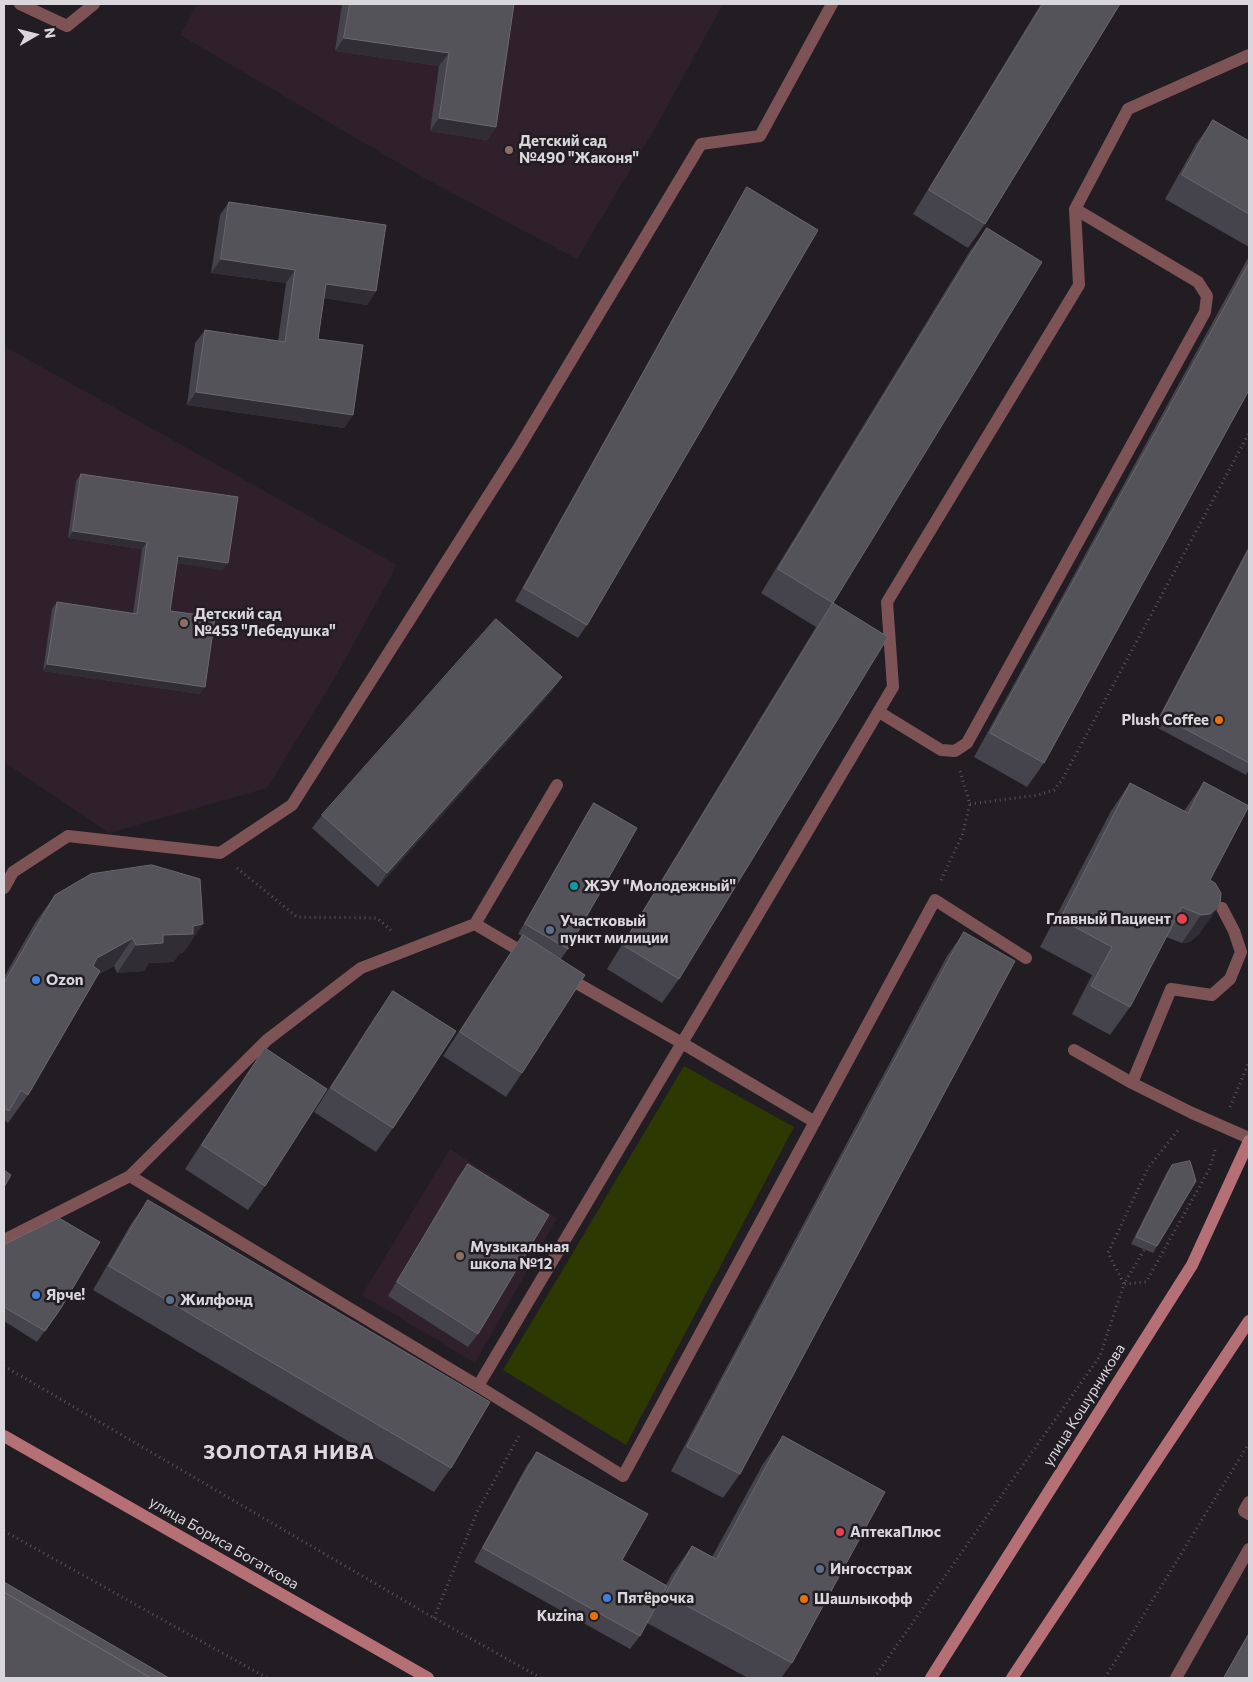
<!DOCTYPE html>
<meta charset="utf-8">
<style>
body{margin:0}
#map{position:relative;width:1253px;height:1682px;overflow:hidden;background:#211d23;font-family:Commissioner,sans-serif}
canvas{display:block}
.frame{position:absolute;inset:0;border:5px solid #d9d7db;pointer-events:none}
.north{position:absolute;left:10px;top:10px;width:50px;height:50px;-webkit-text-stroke:4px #211d23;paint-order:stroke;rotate:82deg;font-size:14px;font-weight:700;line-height:20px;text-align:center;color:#d9d7db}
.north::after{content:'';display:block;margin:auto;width:18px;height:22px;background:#d9d7db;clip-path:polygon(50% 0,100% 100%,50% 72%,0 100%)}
</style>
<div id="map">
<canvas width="1253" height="1682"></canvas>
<div class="frame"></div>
<div class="north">N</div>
</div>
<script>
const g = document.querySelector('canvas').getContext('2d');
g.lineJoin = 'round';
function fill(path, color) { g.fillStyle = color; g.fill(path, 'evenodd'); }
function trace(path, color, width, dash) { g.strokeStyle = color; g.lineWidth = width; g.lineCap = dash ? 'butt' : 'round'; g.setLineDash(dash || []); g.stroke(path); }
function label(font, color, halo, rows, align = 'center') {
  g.font = font + ' Commissioner,sans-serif'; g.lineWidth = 5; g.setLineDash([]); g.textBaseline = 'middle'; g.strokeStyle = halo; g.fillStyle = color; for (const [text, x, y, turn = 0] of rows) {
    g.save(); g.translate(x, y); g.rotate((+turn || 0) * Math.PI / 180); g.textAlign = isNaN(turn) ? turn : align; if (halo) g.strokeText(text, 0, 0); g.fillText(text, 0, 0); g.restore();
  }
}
const education = new Path2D(`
 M197,4H723L658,123L577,259L424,178L180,35Z
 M4,346L397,565L333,681L267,788L109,833L4,762Z
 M450,1149L557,1218L475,1363L362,1295Z`);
const green = new Path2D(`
 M684,1066L794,1127L626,1445L503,1370Z`);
const path = new Path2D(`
 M970,804L1038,795L1054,790L1062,780L1249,433
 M237,868L297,917L377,918L393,932
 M941,880L962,836L970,804L960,771
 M1230,1107L1249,1062
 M1144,1250L1124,1284L1108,1253L1148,1168L1179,1129
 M4,1366L434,1618L541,1678
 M4,1531L267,1678
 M434,1618L477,1512L519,1436
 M874,1678L992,1509L1100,1356L1124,1284L1146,1282L1210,1168L1216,1146
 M1105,1678L1249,1443`);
const service = new Path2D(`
 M20,4L67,26L94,4
 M879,712L941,750L955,751L967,743L1205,312L1207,296L1198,282L1075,209
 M4,888L13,872L68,836L220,853L292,805L518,449L701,144L760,136L832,4
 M1222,908L1234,931L1241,952L1230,979L1212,995L1171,989L1132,1083L1192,1113L1249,1138
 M475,924L557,785
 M566,977L682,1043L893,687L887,602L1079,285L1075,209L1128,109L1249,55
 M1074,1050L1132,1083
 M130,1176L478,1386L682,1043L815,1122
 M4,1240L130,1176L267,1040L361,968L475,924L529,956
 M478,1386L623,1476L935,900L1026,958
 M1249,1502L1244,1511L1249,1514
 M1176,1678L1249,1549`);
const secondary = new Path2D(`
 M4,1436L428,1678
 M931,1678L1192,1265L1249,1141
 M1012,1678L1249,1321`);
const wall = new Path2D(`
 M342,4H514L496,127L487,140L430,131L439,66L335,51Z
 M1041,4H1120L985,224L968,248L913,214Z
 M1213,120L1249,141V247L1165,199L1196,144Z
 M747,187L587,625L578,638L515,601L738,201Z
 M229,202L376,291L367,305L324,298L318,339L353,415L344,428L187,405L195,343L205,330L278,341L286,283L211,273L220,215Z
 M987,228L679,979L662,1003L607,969L816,627L761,593L970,251Z
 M1249,256V390L1044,763L1027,787L974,757Z
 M81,474L223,570L177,563L170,611L200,694L43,671L52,609L57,602L133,613L142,549L68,538L76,481Z
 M1249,546V770L1246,775L1154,726Z
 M553,690L378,887L312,828L322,815Z
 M1204,782L1210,880L1200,933L1190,942L1182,943L1166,937L1130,1007L1110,1035L1072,1014L1092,975L1040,947L1111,811L1130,783L1184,811Z
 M594,803L568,949L561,959L549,952L522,1073L506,1097L443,1056L506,959L522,936L518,934L587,813Z
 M55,895L184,952L180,953L173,962L149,963L144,971L117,973L114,966L98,975L28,1095L8,1123L4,1120V977L35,923Z
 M964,932L740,1474L723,1498L671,1471L947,956Z
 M393,991V1128L376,1152L314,1112L376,1015Z
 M265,1048V1186L248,1210L185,1169L248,1072Z
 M468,1164L478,1334L468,1347L388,1296L458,1177Z
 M1172,1165L1157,1246L1153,1253L1131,1244L1167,1172Z
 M148,1200L451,1468L434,1492L93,1290L131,1224Z
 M4,1245L61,1308L37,1342L4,1321Z
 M783,1436L792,1663L781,1678H748L647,1623L640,1636L630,1649L474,1562L527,1465L537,1452L622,1560L666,1585L672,1574L692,1546L712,1557L763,1464Z
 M1249,1632V1678H1223Z`);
const shadedWall = new Path2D(`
 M344,38L449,53L439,66L335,51Z
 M439,118L496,127L487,140L430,131Z
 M221,259L295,270L286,283L211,273Z
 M326,284L376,291L367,305L316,297Z
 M196,392L353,415L344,428L187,405Z
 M73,531L147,542L142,549L68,538Z
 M178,556L228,563L223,570L173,563Z
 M47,664L205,687L200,694L43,671Z
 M562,677L553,690L378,887L387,873Z
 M1220,905L1200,933L1190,942L1182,943L1201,915Z
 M203,924L184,952L180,953L173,962L149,963L144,971L117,973L136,945L163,935Z
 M133,938L114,966L78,986L97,958Z`);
const building = new Path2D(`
 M350,4H514L496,127L439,118L449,53L344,38Z
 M1043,4H1120L985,224L929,190Z
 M1213,120L1249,141V214L1182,175Z
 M747,187L818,230L587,625L524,588Z
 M229,202L386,225L376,291L326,284L318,339L363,345L353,415L196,392L205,330L285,342L295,270L221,259Z
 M987,228L1042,262L833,603L778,569Z
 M1249,263V390L1044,763L990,733Z
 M81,474L238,497L228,563L178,556L170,611L215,617L205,687L47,664L57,602L137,614L147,542L73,531Z
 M1249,549V763L1161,716Z
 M833,603L888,637L679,979L623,945Z
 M496,619L562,677L387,873L322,815Z
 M1204,782L1249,806L1210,880L1215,883L1221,893L1220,905L1210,914L1201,915L1182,907L1130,1007L1091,986L1112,947L1060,919L1130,783L1188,813Z
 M594,803L637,828L568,949L525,924Z
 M152,865L200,879L203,924L193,926V934L163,935V943L136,945L133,938L97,958L93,966L100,971L28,1095L21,1090L9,1111L4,1108V983L55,895L91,874Z
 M964,932L1015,961L740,1474L687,1447Z
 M523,935L585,975L522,1073L460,1032Z
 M393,991L456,1031L393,1128L331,1088Z
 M265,1048L327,1089L265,1186L202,1145Z
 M1190,1161L1196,1181L1157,1246L1136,1237L1172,1165Z
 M468,1164L549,1215L478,1334L397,1282Z
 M4,1170L11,1175L4,1187Z
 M148,1200L490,1402L451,1468L109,1266Z
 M59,1218L100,1242L61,1308L45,1331L4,1307V1245Z
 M783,1436L885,1492L792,1663L665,1594L692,1546L716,1559Z
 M537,1452L648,1514L622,1560L667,1586L640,1636L483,1548Z
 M4,1582L169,1678H151L4,1592Z
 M4,1592L151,1678H4Z
 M1249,1634V1678H1224Z`);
const markers = [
 [509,150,5,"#8d6e63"],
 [184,623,5,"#8d6e63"],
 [1219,720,5,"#e8710a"],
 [574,886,5,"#0f9aa8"],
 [1182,919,6,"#e0444e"],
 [550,930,5,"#5c6f8a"],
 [36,980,5,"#3f7fe0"],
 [460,1256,5,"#8d6e63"],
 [36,1295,5,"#3f7fe0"],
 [170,1300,5,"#5c6f8a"],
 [840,1532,5,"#e0444e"],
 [820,1569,5,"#5c6f8a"],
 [607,1598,5,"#3f7fe0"],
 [804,1599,5,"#e8710a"],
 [594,1616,5,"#e8710a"]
];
const poiNames = [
 ["Детский сад",519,141],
 ["№490 \"Жаконя\"",519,158],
 ["Детский сад",194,614],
 ["№453 \"Лебедушка\"",194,631],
 ["Plush Coffee",1209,720,"right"],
 ["ЖЭУ \"Молодежный\"",584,886],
 ["Главный Пациент",1171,919,"right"],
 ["Участковый",560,921],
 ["пункт милиции",560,938],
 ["Ozon",46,980],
 ["Музыкальная",470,1247],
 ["школа №12",470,1264],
 ["Ярче!",46,1295],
 ["Жилфонд",180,1300],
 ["АптекаПлюс",850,1532],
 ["Ингосстрах",830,1569],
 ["Пятёрочка",617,1598],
 ["Шашлыкофф",814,1599],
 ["Kuzina",584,1616,"right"]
];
const streetNames = [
 ["улица Кошурникова",1084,1405,-58],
 ["улица Бориса Богаткова",224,1543,30]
];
const districtNames = [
 ["ЗОЛОТАЯ НИВА",289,1452]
];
fill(education, '#2f202b');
fill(green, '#2d3900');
trace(path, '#59565b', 3, [1, 4]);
trace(service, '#7e5356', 12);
trace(secondary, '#b57075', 12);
fill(wall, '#45434b');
fill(shadedWall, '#302d34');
fill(building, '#55535a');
trace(building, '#6a686e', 1);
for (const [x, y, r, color] of markers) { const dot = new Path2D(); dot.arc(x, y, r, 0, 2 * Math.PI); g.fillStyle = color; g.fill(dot); trace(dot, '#211d23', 2); }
label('bold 15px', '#d9d7db', '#211d23', poiNames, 'left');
label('15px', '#d9d7db', '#211d23', streetNames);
g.letterSpacing = '1px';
label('bold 20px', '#ded8e1', '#211d23', districtNames);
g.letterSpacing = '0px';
</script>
